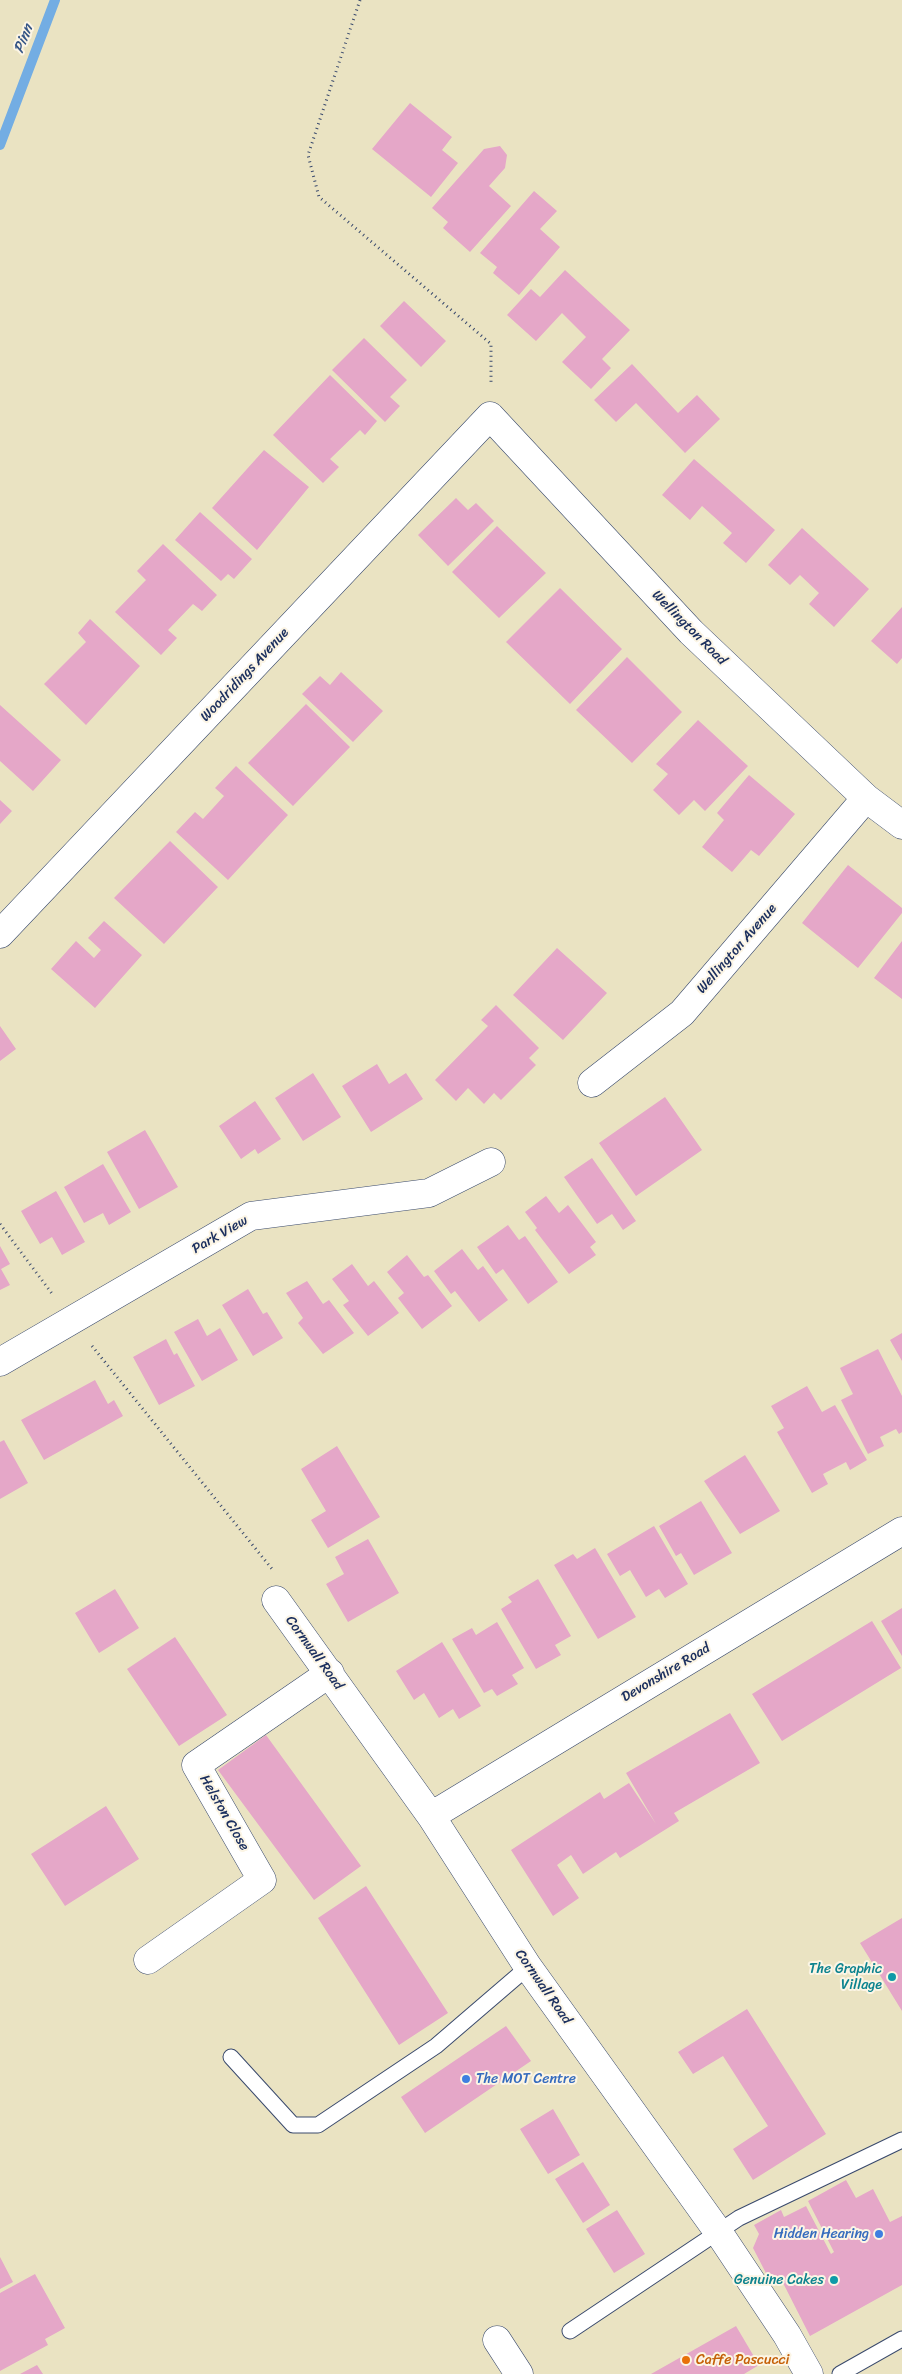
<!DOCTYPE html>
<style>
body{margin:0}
canvas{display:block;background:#eae3c2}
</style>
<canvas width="902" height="2374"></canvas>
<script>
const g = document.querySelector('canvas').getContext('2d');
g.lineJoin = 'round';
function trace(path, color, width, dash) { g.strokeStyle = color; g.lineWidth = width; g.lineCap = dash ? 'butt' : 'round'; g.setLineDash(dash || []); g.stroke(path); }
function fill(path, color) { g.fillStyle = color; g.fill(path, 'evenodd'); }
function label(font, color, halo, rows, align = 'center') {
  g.font = font + ' Sriracha,sans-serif'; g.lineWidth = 4; g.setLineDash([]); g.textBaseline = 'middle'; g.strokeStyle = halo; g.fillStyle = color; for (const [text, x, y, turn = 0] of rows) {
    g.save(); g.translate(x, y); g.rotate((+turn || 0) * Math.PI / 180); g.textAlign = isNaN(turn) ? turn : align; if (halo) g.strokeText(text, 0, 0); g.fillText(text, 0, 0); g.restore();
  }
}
const stream = new Path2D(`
 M0,145L55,0`);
const building = new Path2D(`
 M410,103L452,137L442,150L458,163L431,197L372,149Z
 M500,146L507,155L505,168L489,186L511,206L470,252L443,228L448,222L432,208L484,149Z
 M534,191L557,211L540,229L560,247L519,295L493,273L497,267L480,253Z
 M565,270L630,330L602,359L611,368L591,389L562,362L586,337L562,313L536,341L507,315L531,289L540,297Z
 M404,301L446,341L421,367L380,326Z
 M364,338L407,380L390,397L400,406L385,422L332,370Z
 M632,364L678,413L697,395L720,419L685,453L636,403L616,422L594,400Z
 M330,375L377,421L365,435L360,430L330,459L339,467L323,483L273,435Z
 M264,450L309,487L257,550L212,508Z
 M694,459L775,530L746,563L723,543L732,533L702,506L690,520L662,495Z
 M456,498L468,510L476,503L494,521L448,566L418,535Z
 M200,512L252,559L234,579L228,574L221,581L175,540Z
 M497,526L546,573L499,618L452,572Z
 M802,528L869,589L834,627L809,604L819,593L800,575L790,585L768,565Z
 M163,544L217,595L202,611L193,604L168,630L177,638L161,655L115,612L146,580L137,571Z
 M560,588L622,649L570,704L506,642Z
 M902,607V658L897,664L871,641Z
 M90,619L140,666L86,725L44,684L86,642L78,633Z
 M627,657L682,712L632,763L576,710Z
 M341,672L383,711L353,742L302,694L320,676L330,685Z
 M306,704L350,747L293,806L248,763Z
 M0,705L61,760L33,791L0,761Z
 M698,720L748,766L705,811L694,800L679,815L653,790L668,774L656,764Z
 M236,766L288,815L228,880L176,832L195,812L203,819L224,796L215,788Z
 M749,775L795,814L759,856L751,850L732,872L702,847L724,820L717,813Z
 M0,800L12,811L0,824Z
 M170,841L218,887L164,944L114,898Z
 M848,865L902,908V913L858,968L802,923Z
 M104,921L142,955L95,1008L51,969L76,941L94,958L101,950L88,938Z
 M902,941V999L874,978Z
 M557,948L607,993L563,1040L513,995Z
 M496,1005L539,1048L529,1058L536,1065L501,1100L494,1093L484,1104L468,1088L456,1101L435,1080L488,1026L481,1020Z
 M0,1026L16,1049L0,1061Z
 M377,1064L389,1084L406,1073L423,1099L371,1132L342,1086Z
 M313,1073L341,1117L303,1141L275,1098Z
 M665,1097L702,1150L636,1196L599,1143Z
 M255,1101L281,1139L258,1154L255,1149L241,1159L219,1126Z
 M145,1130L178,1187L139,1209L107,1152Z
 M592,1158L636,1221L623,1230L612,1214L597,1224L564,1177Z
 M103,1164L131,1212L109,1225L103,1213L84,1223L64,1187Z
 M56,1191L85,1242L62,1255L52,1237L40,1244L21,1211Z
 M546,1196L559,1213L568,1205L596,1242L590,1247L596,1255L569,1274L535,1230L537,1228L525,1212Z
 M508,1225L519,1240L525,1236L558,1282L528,1304L503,1269L496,1274L477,1247Z
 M0,1246L10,1264L1,1269L10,1285L0,1290Z
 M462,1249L478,1270L483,1266L508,1300L479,1322L455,1291L451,1294L434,1271Z
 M407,1255L424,1277L428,1275L452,1306L422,1329L398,1298L404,1293L387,1272Z
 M352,1264L368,1286L374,1281L399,1313L368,1336L343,1305L349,1301L332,1279Z
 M307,1281L323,1304L329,1300L354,1333L323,1354L298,1323L303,1318L286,1293Z
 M248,1289L263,1314L267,1312L283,1338L253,1356L222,1305Z
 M198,1319L207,1336L220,1328L238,1360L202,1381L174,1332Z
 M902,1333V1361L890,1340Z
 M166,1339L174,1355L177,1353L195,1386L159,1405L133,1357Z
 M878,1349L902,1396V1432L899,1434L896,1429L880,1437L884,1446L868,1454L841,1400L853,1394L840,1368Z
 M95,1380L108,1404L114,1400L123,1416L44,1460L21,1420Z
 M807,1386L822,1412L835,1405L867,1460L850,1470L846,1462L823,1474L828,1484L812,1493L777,1432L784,1428L771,1406Z
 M4,1440L28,1483L0,1499V1442Z
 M337,1446L380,1517L328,1548L311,1520L326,1511L301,1469Z
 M745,1455L780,1511L740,1534L704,1481Z
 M701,1501L732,1553L694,1575L681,1553L676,1556L659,1526Z
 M654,1526L688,1584L665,1598L659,1589L646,1597L630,1570L620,1576L607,1554Z
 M368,1539L399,1593L348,1622L326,1584L344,1574L335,1557Z
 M595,1548L636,1617L598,1639L554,1565L573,1554L577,1559Z
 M538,1579L571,1636L555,1645L561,1655L536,1669L501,1609L512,1602L508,1597Z
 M115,1589L139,1628L99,1653L75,1613Z
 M902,1608V1656L881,1621Z
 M872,1621L901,1668L782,1741L752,1694Z
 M497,1622L524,1668L512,1675L518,1684L497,1696L492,1689L484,1693L452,1639L472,1628L476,1635Z
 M175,1637L227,1715L179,1746L127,1669Z
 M442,1642L481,1706L459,1719L453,1709L439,1718L424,1693L414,1700L396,1671Z
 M730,1713L760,1763L674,1813L679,1821L620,1858L616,1852L583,1874L571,1855L557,1865L579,1898L553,1916L511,1850L600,1792L604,1799L629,1783L656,1824L626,1773Z
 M266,1735L361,1866L314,1900L218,1770Z
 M106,1806L139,1859L65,1906L31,1854Z
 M366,1886L448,2013L399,2045L318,1918Z
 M902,1918V2011L860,1943Z
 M747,2009L826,2134L753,2180L733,2149L768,2126L723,2056L693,2074L678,2052Z
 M506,2026L531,2061L425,2133L401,2097Z
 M553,2109L580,2155L548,2174L520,2129Z
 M583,2162L610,2205L583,2223L555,2179Z
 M846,2180L856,2198L873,2189L890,2222L902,2216V2285L810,2336L781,2279L768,2277L753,2248L759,2234L754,2225L781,2210L784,2217L806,2206L831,2254L834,2252L808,2201Z
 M617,2210L645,2254L614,2273L586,2229Z
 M0,2257L13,2282L0,2289Z
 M35,2274L65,2328L45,2339L48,2345L0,2371V2293Z
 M736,2326L759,2365L744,2374H651Z
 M37,2365L43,2374H20Z`);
const path = new Path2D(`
 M360,0L308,155L319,197L491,344V385
 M0,1224L53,1295
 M92,1346L272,1569`);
const service = new Path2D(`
 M231,2057L293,2125H318L436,2046L528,1967
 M570,2331L739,2218L902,2140
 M840,2374L902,2339`);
const minor = new Path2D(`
 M0,934L490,416L691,632L866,798L902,825
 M592,1083L682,1013L866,798
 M0,1362L251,1216L429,1193L491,1162
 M276,1600L431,1816L528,1967L719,2233L787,2335L809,2374
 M431,1816L902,1531
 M148,1960L262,1880L196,1765L330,1673
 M497,2340L519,2374`);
const markers = [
 [892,1977,5,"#0f9aa8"],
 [466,2079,5,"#3f7fe0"],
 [879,2234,5,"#3f7fe0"],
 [834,2280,5,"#0f9aa8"],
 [686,2360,5,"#e8710a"]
];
const streetNames = [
 ["Wellington Road",689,628,45],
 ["Woodridings Avenue",245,675,-47],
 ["Wellington Avenue",737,949,-49],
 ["Park View",220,1235,-30],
 ["Cornwall Road",314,1653,54],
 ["Devonshire Road",666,1673,-31],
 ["Helston Close",224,1813,60],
 ["Cornwall Road",543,1987,55]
];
const cultureNames = [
 ["The Graphic",882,1969],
 ["Village",882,1985],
 ["Genuine Cakes",824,2280]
];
const shopNames = [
 ["The MOT Centre",476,2079],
 ["Hidden Hearing",869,2234,"right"]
];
const foodNames = [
 ["Caffe Pascucci",696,2360]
];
const waterNames = [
 ["Pinn",24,39,-69]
];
trace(stream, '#73ade3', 10);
fill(building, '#e5a7c8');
trace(service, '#3a4a6d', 17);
trace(minor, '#3a4a6d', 29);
trace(path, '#3a4a6d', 3, [1, 4]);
trace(service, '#fff', 15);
trace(minor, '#fff', 28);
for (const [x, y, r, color] of markers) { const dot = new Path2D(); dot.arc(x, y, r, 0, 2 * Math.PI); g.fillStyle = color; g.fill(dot); trace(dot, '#fcf5e5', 2); }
label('14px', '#1b2f5e', '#fcf5e5', streetNames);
label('14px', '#0d838f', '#fcf5e5', cultureNames, 'right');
label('14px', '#366cbe', '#fcf5e5', shopNames, 'left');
label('14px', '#c56008', '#fcf5e5', foodNames, 'left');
label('italic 15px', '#355586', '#fcf5e5', waterNames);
</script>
